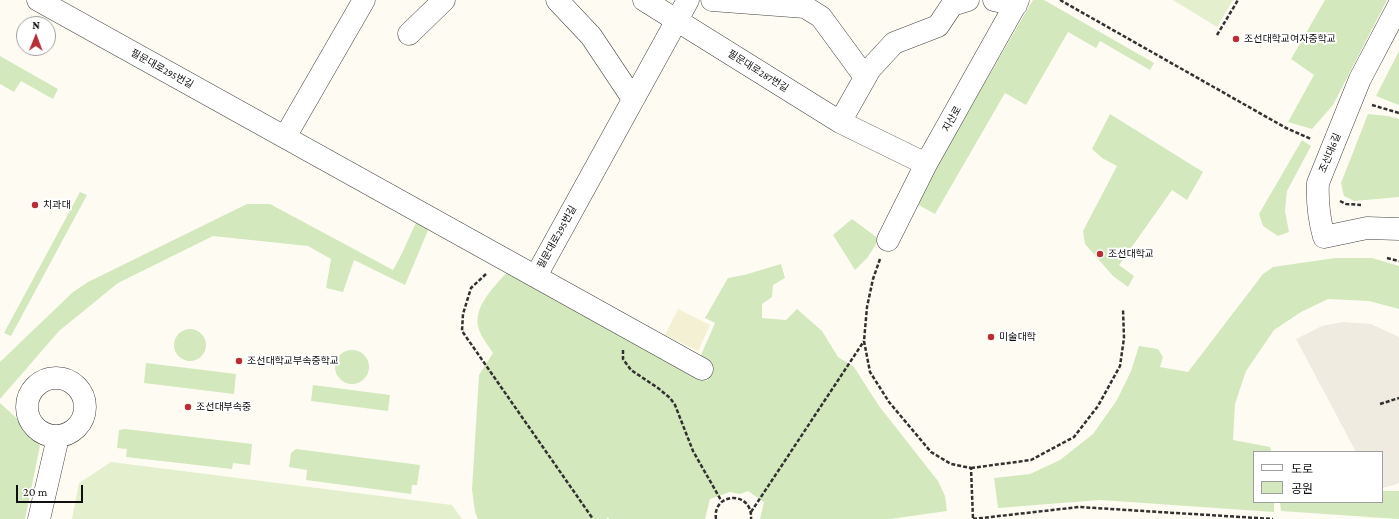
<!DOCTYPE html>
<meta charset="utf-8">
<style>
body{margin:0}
#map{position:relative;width:1399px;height:519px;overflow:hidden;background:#fefcf2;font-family:"Crimson Pro","Noto Sans KR",serif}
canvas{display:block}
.legend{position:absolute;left:1253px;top:451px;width:130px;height:52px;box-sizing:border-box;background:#fff;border:1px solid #9f9f9f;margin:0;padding:5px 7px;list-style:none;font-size:12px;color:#0f0f0f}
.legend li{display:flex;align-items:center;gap:8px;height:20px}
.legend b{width:20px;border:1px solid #9f9f9f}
.north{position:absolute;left:16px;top:16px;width:40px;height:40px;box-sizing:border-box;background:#fff;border:1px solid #9f9f9f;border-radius:50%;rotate:1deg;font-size:11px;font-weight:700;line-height:16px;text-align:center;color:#0f0f0f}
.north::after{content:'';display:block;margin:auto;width:14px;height:18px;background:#b92d35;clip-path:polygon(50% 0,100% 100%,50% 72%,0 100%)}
.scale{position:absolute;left:16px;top:485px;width:67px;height:18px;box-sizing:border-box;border:2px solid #0f0f0f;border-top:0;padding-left:5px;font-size:12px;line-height:14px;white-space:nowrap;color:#0f0f0f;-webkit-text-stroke:3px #fff;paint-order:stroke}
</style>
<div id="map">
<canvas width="1399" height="519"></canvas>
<ul class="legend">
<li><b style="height:5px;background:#fff"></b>도로</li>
<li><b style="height:11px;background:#d3e8bd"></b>공원</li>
</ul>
<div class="north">N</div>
<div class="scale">20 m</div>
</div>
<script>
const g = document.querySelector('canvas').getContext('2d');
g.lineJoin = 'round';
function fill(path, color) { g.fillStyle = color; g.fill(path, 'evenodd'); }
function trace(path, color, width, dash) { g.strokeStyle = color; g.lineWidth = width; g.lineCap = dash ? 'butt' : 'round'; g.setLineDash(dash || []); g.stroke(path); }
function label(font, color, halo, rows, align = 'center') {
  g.font = font + ' "Crimson Pro","Noto Sans KR",serif'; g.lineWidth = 4; g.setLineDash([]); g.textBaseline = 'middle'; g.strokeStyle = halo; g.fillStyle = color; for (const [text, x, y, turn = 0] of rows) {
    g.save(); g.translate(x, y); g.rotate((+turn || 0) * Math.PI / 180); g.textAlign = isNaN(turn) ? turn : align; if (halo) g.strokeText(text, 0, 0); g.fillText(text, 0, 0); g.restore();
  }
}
const farmland = new Path2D(`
 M678,309L710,325L698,351L665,335Z`);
const green = new Path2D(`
 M1033,0H1044L1154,63L1150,70L1100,41L1096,48L1068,32L1026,105L1005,93L935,214L915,203Z
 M1325,0H1387L1333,105L1312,129L1288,122L1314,75L1291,59Z
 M1399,51V105L1376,96Z
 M0,56L58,89L53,99L21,81L14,92L0,84Z
 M1110,114L1203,172L1187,200L1172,190L1119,265L1134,276L1128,287L1113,276L1085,244L1083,231L1117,166L1102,158L1092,149Z
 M1368,114L1388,116L1399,119V197L1354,201L1344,196L1341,183Z
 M1302,140L1311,146L1287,191L1285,211L1289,232L1278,236L1263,226L1259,214Z
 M80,192L87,195L11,336L4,333Z
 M247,204H270L393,270C402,255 409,237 417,221L429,228L405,285L354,260L343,292L326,288L331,259L308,246L213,236L118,283L59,331L0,399V362L73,292L88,282Z
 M852,219L879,239L868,257L855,270L833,235Z
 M1335,258H1372L1399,266V309L1369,301L1328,299L1301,312L1274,330L1246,371L1235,404L1233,440L1270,447L1271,452H1254V502H1274V512L1100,500L998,508L994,478L1030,474L1060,460L1093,434L1117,400L1131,371L1139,346L1158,349L1163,357L1160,367L1188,372L1263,274L1273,267Z
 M781,264L785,278L773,285L772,297L762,304V318L786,320L797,309L822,331L838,357L854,367L879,406L938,481L945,496L947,511L890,519H760L764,502L748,491L740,494L730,492L710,499L705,519H609L608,517L606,519H478L475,512L472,490L479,375L493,353C488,345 480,336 478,326C474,305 496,285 508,271L707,381L713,369L698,362L715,323L705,318L728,278L744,275Z
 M174 345a16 16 0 1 1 32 0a16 16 0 1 1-32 0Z
 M335 367a17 17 0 1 1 34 0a17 17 0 1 1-34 0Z
 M146,363L236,374L234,394L144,383Z
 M313,385L390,395L388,411L311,401Z
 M0,403L35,435L40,446L25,519H0Z
 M125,429L252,444L250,465L233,463L232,469L126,457L127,449L117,448L119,430Z
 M296,449L420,465L417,485H412L411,494L306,480L307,470L289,467L291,453Z
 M1382,491H1399V519L1281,511L1280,502H1382Z`);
const pitch = new Path2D(`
 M1173,0H1233L1217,27Z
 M111,462L452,505L462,519H72L79,483Z`);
const plaza = new Path2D(`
 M1343,322L1371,324L1399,337V483L1394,485L1382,488V452H1356L1296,339L1322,326Z`);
const path = new Path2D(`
 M1060,0L1286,128L1311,139
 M1217,35L1238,0
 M1372,105L1399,113
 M1340,201L1346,204L1361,205
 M1387,258L1399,261
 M880,259L873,279L867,307L864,341L870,372L889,402L931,452L951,464L971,468L973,519
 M486,274L471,288L463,314L462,331L593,519
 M623,350V359L631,370L658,388L670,398L675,405L693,451L722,502
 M1380,404L1399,398
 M971,468L1031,460L1074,437L1098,406L1120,366L1124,338L1123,309
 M751,512L864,341
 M716,519C712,492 753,490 751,519
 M973,519L1079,507L1273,519`);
const minor = new Path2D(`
 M38,0L702,369
 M557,0L591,36L633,99
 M644,0L840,122L926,164
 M712,0L805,7L821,17L865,77
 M994,0L1016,5
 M1399,5L1360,79L1318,183C1317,202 1319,219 1324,237L1367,228L1399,229
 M409,34L444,0
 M840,122L870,69L894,43L938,26L952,5L968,0
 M285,137L364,0
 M888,240L926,164L1018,0
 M536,276L688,0
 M27 407a29 29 0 1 1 58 0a29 29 0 1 1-58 0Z
 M39,519L56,446L53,436`);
const markers = [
 [1236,39,4,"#b92d35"],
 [35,205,4,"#b92d35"],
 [1100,254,4,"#b92d35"],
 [991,337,4,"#b92d35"],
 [239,361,4,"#b92d35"],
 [188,407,4,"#b92d35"]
];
const poiNames = [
 ["조선대학교여자중학교",1244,39],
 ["치과대",43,205],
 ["조선대학교",1108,254],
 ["미술대학",999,337],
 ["조선대학교부속중학교",247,361],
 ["조선대부속중",196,407]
];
const streetNames = [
 ["필문대로295번길",162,69,29],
 ["필문대로287번길",758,71,32],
 ["지산로",952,119,-61],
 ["조선대6길",1330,153,-68],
 ["필문대로295번길",557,237,-61]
];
fill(farmland, '#f3f0d3');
fill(green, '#d3e8bd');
fill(pitch, '#e4efce');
fill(plaza, '#efebe0');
trace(minor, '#424242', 23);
trace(path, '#313131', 2.5, [4, 2]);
trace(minor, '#fff', 22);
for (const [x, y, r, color] of markers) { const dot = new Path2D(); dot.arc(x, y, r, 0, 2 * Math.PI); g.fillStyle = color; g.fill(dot); trace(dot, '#fff', 1.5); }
label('10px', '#0f0f0f', '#fff', poiNames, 'left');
label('10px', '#0f0f0f', '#fff', streetNames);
</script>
